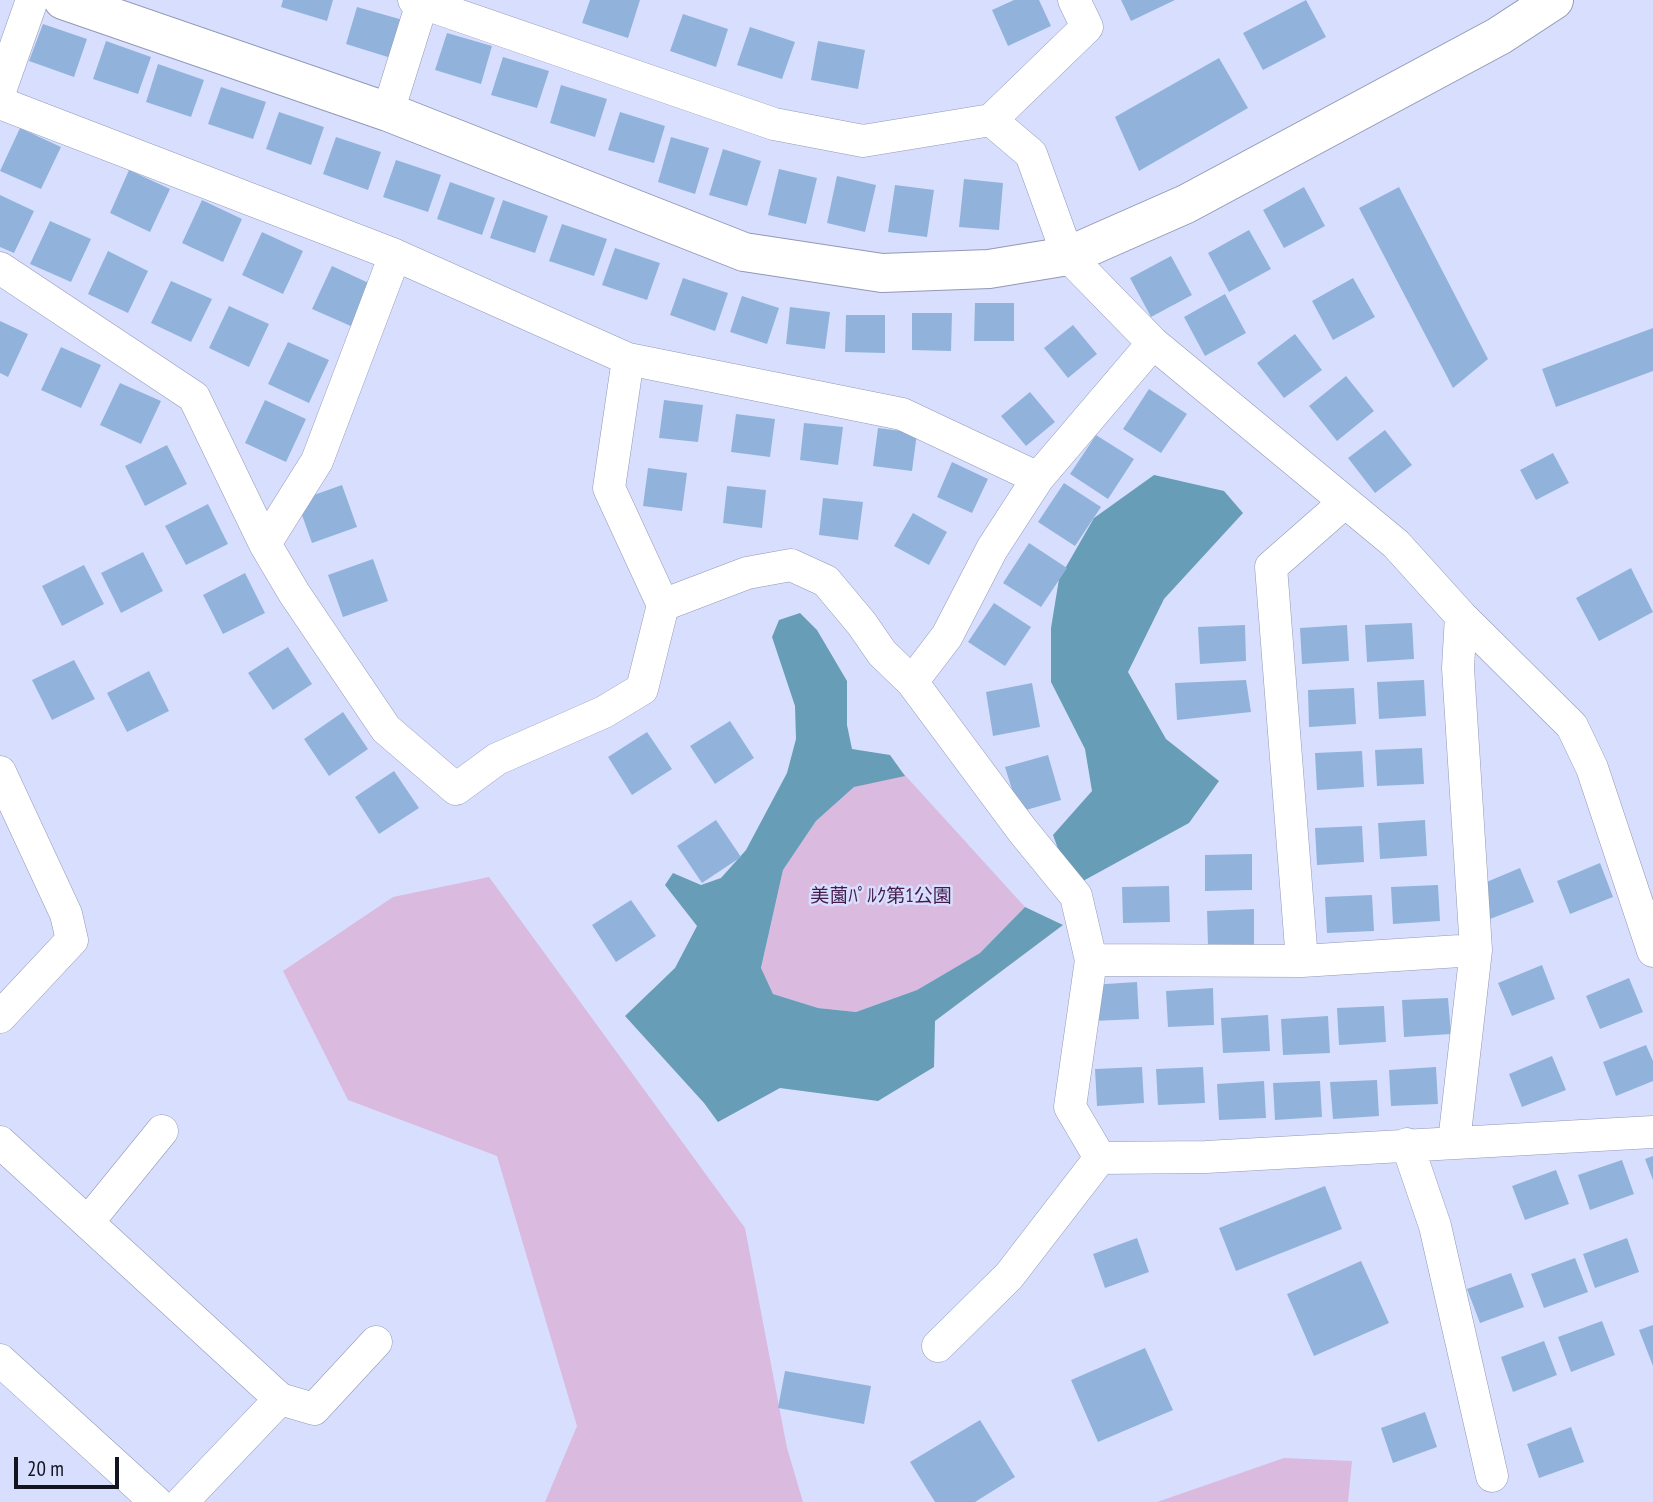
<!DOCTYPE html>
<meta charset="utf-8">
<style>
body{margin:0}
#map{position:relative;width:1653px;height:1502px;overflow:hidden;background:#d8dffe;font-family:"PT Sans Narrow",sans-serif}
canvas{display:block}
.scale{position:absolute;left:14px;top:1457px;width:105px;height:32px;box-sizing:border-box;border:4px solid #12141f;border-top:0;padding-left:9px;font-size:21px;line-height:24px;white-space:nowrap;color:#12141f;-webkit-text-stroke:5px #d8dffe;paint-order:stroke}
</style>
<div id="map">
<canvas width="1653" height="1502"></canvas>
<div class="scale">20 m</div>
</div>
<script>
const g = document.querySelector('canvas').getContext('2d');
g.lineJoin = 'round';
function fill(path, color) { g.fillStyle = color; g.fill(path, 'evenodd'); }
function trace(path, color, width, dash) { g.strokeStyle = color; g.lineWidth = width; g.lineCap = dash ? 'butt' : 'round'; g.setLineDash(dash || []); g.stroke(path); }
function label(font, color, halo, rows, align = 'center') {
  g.font = font + ' "PT Sans Narrow","Noto Sans JP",sans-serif'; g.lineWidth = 5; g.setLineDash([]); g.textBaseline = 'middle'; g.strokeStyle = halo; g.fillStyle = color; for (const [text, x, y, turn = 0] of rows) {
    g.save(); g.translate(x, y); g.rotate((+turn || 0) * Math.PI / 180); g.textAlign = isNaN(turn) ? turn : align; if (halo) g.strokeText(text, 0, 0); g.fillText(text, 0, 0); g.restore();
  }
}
const green = new Path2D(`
 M903,773L1025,907L980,953L917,990L856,1012L818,1008L773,994L761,969L783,870L816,821L854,787Z
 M489,877L745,1228L787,1448L803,1502H545L577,1426L497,1156L348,1100L283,971L393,897Z
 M1284,1458L1352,1461L1348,1502H1157Z`);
const water = new Path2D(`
 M1154,475L1224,491L1243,513L1164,599L1128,672L1166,739L1219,781L1189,823L1072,887L1053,835L1092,791L1085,749L1051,682V628L1059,579L1094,518Z
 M800,613L817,630L847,681V725L852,749L890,755L905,776L854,787L816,821L783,870L761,968L773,994L818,1008L856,1012L917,990L980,953L1025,907L1063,925L935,1021L934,1067L878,1101L780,1088L718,1122L704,1103L625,1016L675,968L697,926L665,885L673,873L701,885L721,878L746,850L787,773L796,739L795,706L772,637L779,620Z`);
const building = new Path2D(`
 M283,0H333L327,21L281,7Z
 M590,0H640L628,38L582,23Z
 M1014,0H1039L1051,26L1008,46L992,10Z
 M1121,0H1175L1131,21Z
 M1306,0L1326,37L1263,70L1243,33Z
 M357,7L403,20L391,58L346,44Z
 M683,14L728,29L716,67L670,51Z
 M43,24L87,39L74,77L29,61Z
 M750,27L795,42L782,79L737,65Z
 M447,33L492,46L481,84L435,70Z
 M106,41L151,57L138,94L93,79Z
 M818,41L865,50L858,89L811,80Z
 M503,57L549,71L537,108L491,95Z
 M1219,58L1248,108L1139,171L1115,117Z
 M158,64L204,80L191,117L146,102Z
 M561,85L607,99L595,137L550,123Z
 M221,87L266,102L253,139L208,124Z
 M279,112L324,127L311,165L266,149Z
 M620,112L665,126L654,163L608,150Z
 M20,128L61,147L41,189L0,171Z
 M336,137L381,152L368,190L323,174Z
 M671,137L709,148L695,194L658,182Z
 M723,149L761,161L747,206L709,195Z
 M396,160L441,175L428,212L383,197Z
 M779,169L817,178L806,224L768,215Z
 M129,170L170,189L150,232L110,213Z
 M837,176L876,185L865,232L827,223Z
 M964,179L1003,183L999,230L959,227Z
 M450,182L495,198L482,235L437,219Z
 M895,185L934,190L927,237L888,232Z
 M1304,187L1325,226L1284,248L1263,210Z
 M1399,187L1488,359L1453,388L1359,208Z
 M0,195L34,211L14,253L0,247Z
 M202,200L242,219L223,262L182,243Z
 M503,200L548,216L535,253L490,238Z
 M50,221L91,239L71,282L30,264Z
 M562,224L607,239L594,276L549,261Z
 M1249,230L1271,269L1229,292L1208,253Z
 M262,232L303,251L283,294L242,275Z
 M615,248L660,263L647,300L602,285Z
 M108,251L148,271L128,313L88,294Z
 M1171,256L1192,295L1151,317L1130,278Z
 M332,266L373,285L353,327L312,309Z
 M683,278L728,293L715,331L670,315Z
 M1353,278L1375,317L1333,340L1312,301Z
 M171,281L212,299L191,342L151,323Z
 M1225,294L1246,333L1205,356L1184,317Z
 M742,296L779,308L767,344L730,332Z
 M975,303H1014V341H974Z
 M229,306L269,324L249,367L209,348Z
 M790,307L830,312L825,349L786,344Z
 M912,313H952L951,351L912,350Z
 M846,315H885V353L845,352Z
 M0,321L28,334L8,377L0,373Z
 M1073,325L1097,354L1068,378L1044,348Z
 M1653,328V371L1556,407L1542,369Z
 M1295,334L1322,370L1284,398L1257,363Z
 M288,342L329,360L309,403L268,384Z
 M61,347L101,365L81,408L41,390Z
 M1346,376L1374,411L1337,441L1309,406Z
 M120,383L161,401L141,444L100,425Z
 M1149,389L1187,414L1161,453L1123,429Z
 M1030,392L1055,422L1026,446L1001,416Z
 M265,400L306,419L286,462L245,443Z
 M664,400L703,405L698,442L659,438Z
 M736,414L775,419L770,457L731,452Z
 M804,423L843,427L838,465L800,460Z
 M878,428L917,433L912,471L873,466Z
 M1385,430L1412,465L1375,493L1348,458Z
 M1096,435L1134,459L1108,499L1070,474Z
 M167,445L187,484L145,506L125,466Z
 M1553,453L1569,483L1536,500L1520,470Z
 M952,462L988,479L972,513L937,497Z
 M648,468L687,473L682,511L643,506Z
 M1064,483L1101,507L1075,546L1038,522Z
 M342,485L357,527L312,543L297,501Z
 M727,486L766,490L762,528L723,523Z
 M823,498L863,502L858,540L819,535Z
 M208,504L228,544L186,565L165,526Z
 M913,513L947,532L929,565L894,546Z
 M1029,543L1067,568L1041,607L1003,583Z
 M143,552L163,591L121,613L101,573Z
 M373,559L388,601L343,617L328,575Z
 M84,565L104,604L62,626L42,586Z
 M1631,568L1653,612L1599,641L1576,598Z
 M245,573L265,613L223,634L203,595Z
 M994,603L1031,627L1005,666L968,642Z
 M1412,623L1414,659L1367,662L1365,625Z
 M1245,625L1246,661L1200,664L1198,627Z
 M1347,625L1349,661L1302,664L1300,628Z
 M288,647L312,684L273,710L248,673Z
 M74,660L95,699L52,720L32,680Z
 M149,671L169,711L127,732L107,693Z
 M1246,680L1251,712L1177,720L1175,683Z
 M1424,680L1426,716L1379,719L1377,682Z
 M1032,683L1040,727L993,736L986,692Z
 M1354,688L1356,724L1309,727L1308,690Z
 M343,712L368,749L329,776L304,739Z
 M730,721L754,758L715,784L690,746Z
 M647,732L672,769L632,795L608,757Z
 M1422,748L1424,784L1377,786L1375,750Z
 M1362,751L1364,787L1317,790L1315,753Z
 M1048,755L1061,800L1019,812L1005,767Z
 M394,771L419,808L379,834L355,797Z
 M716,820L741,857L702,883L677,846Z
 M1425,820L1427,856L1380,859L1378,823Z
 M1362,826L1364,862L1317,865L1315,828Z
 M1252,854V890L1205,891V855Z
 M1600,863L1613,897L1570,914L1557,881Z
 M1520,868L1534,902L1490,919L1477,886Z
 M1438,885L1440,921L1393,924L1391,887Z
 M1169,886L1170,922L1123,923L1122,887Z
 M1372,895L1374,931L1327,933L1325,897Z
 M631,900L656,936L616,962L592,925Z
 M1254,909V945L1208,947L1207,911Z
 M1542,965L1555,999L1512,1016L1498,983Z
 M1629,978L1643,1012L1600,1029L1586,996Z
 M1137,982L1139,1019L1092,1021L1090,985Z
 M1213,988L1214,1025L1168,1027L1166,991Z
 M1448,998L1451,1034L1404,1037L1402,1000Z
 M1384,1006L1386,1042L1339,1045L1337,1008Z
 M1268,1015L1270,1051L1223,1053L1221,1018Z
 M1328,1016L1330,1053L1283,1055L1281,1019Z
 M1646,1045L1653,1061V1081L1616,1096L1603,1062Z
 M1552,1056L1566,1090L1522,1107L1509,1074Z
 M1142,1067L1144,1103L1097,1106L1095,1069Z
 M1203,1067L1205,1103L1158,1105L1156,1069Z
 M1436,1067L1438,1104L1391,1106L1389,1070Z
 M1377,1080L1379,1116L1333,1119L1330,1082Z
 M1264,1081L1266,1118L1219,1120L1217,1084Z
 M1320,1081L1322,1117L1275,1120L1273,1083Z
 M1653,1156V1180L1645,1159Z
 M1622,1160L1634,1194L1590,1210L1578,1175Z
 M1556,1170L1569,1204L1525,1220L1512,1186Z
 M1325,1186L1342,1229L1236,1271L1219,1228Z
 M1137,1238L1149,1272L1105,1288L1093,1254Z
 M1627,1238L1639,1272L1595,1288L1583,1254Z
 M1575,1258L1588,1292L1544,1308L1531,1274Z
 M1361,1261L1389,1323L1314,1356L1287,1294Z
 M1511,1273L1524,1307L1480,1323L1467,1289Z
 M1602,1321L1615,1355L1571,1372L1558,1337Z
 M1653,1325V1366L1639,1330Z
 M1544,1341L1557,1375L1513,1392L1501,1357Z
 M1145,1348L1173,1410L1098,1442L1071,1380Z
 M785,1371L871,1386L864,1424L778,1408Z
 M1425,1412L1437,1447L1393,1463L1381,1428Z
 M980,1420L1015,1477L975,1502H935L910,1462Z
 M1571,1427L1584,1462L1539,1478L1527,1444Z`);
const street = new Path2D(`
 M414,0L774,124L863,141L991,120L1087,27L1074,0
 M0,91L32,0
 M0,103L395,255L628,359L902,414L1038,478
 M388,112L423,0
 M991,120L1031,154L1068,256L1153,343L1396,544L1461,616L1572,726L1592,768L1653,951
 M0,268L194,397L265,544L294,593L386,729L456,789L497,759L604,712L642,689L663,605L747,573L791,565L826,581L862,624L882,653L912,682L947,636L992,549L1038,478L1153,343
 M628,359L609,488L663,605
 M1345,502L1271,567L1302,961L1091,960L1070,1107L1100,1158L1206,1157L1653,1132
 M265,544L317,461L395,255
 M912,682L1022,830L1076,896L1091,960
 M0,772L66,914L72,940L0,1017
 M1302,961L1476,950
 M0,1142L280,1399L182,1502
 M1454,1142L1476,950L1458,668L1461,616
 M1407,1144L1435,1226L1492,1476
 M88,1222L162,1131
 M938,1346L1009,1276L1100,1158
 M0,1360L156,1502
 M280,1399L314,1409L376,1342`);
const secondary = new Path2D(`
 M63,0L388,112L744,252L882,273L989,269L1068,256L1186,204L1499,36L1554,0`);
const parkNames = [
 ["美薗ﾊﾟﾙｸ第1公園",881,897]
];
fill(green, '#dabadf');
fill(water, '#679db6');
fill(building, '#91b3db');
trace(street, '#9298b6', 33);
trace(secondary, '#9298b6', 40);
trace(street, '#fff', 32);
trace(secondary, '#fff', 38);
label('19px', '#44194b', '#d8dffe', parkNames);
</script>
